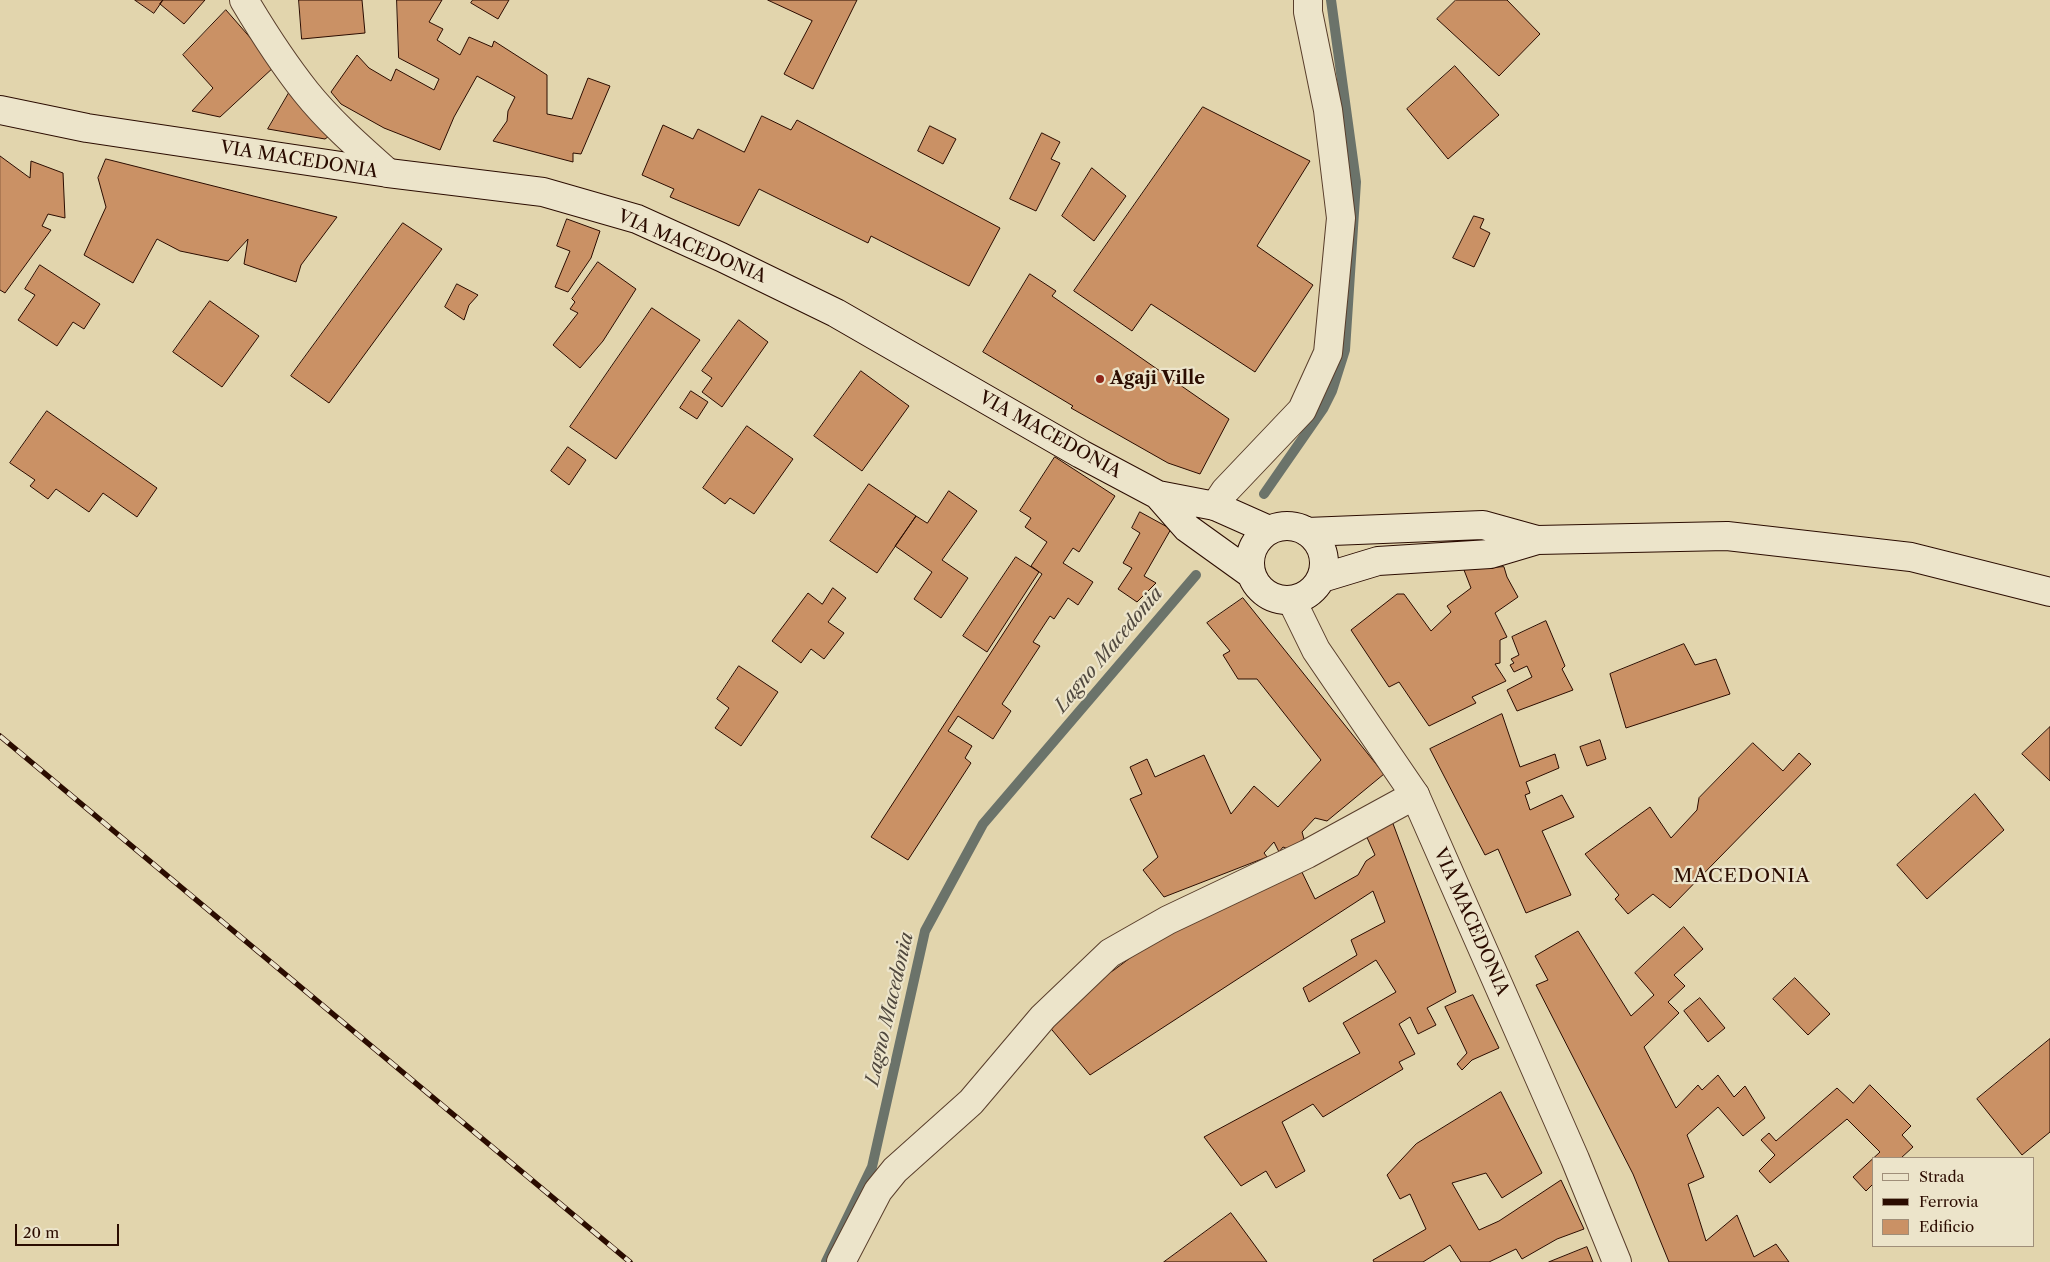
<!DOCTYPE html>
<style>
body{margin:0}
#map{position:relative;width:2050px;height:1262px;overflow:hidden;background:#e2d5ad;font-family:"Libre Caslon Text",serif}
canvas{display:block}
.legend{position:absolute;left:1872px;top:1157px;width:162px;height:90px;box-sizing:border-box;background:#ece4ca;border:1px solid #9f8e79;margin:0;padding:6px 9px;list-style:none;font-size:15px;color:#2b0c00}
.legend li{display:flex;align-items:center;gap:10px;height:25px}
.legend b{width:25px;border:1px solid #9f8e79}
.scale{position:absolute;left:15px;top:1224px;width:104px;height:22px;box-sizing:border-box;border:2px solid #2b0c00;border-top:0;padding-left:6px;font-size:15px;line-height:18px;white-space:nowrap;color:#2b0c00;-webkit-text-stroke:4px #ece4ca;paint-order:stroke}
</style>
<div id="map">
<canvas width="2050" height="1262"></canvas>
<ul class="legend">
<li><b style="height:6px;background:#ece4ca"></b>Strada</li>
<li><b style="height:6px;background:#2b0c00"></b>Ferrovia</li>
<li><b style="height:14px;background:#ca9165"></b>Edificio</li>
</ul>
<div class="scale">20 m</div>
</div>
<script>
const g = document.querySelector('canvas').getContext('2d');
g.lineJoin = 'round';
function trace(path, color, width, dash) { g.strokeStyle = color; g.lineWidth = width; g.lineCap = dash ? 'butt' : 'round'; g.setLineDash(dash || []); g.stroke(path); }
function fill(path, color) { g.fillStyle = color; g.fill(path, 'evenodd'); }
function label(font, color, halo, rows, align = 'center') {
  g.font = font + ' "Libre Caslon Text",serif'; g.lineWidth = 4.5; g.setLineDash([]); g.textBaseline = 'middle'; g.strokeStyle = halo; g.fillStyle = color; for (const [text, x, y, turn = 0] of rows) {
    g.save(); g.translate(x, y); g.rotate((+turn || 0) * Math.PI / 180); g.textAlign = isNaN(turn) ? turn : align; if (halo) g.strokeText(text, 0, 0); g.fillText(text, 0, 0); g.restore();
  }
}
const stream = new Path2D(`
 M1264,494L1323,409L1332,391L1345,350L1356,182L1331,0
 M826,1262L872,1167L925,931L983,824L1196,575`);
const building = new Path2D(`
 M135,0H163L154,13Z
 M163,0H205L184,24L160,4Z
 M299,0H362L365,33L302,39Z
 M397,0H442L429,22L443,29L437,40L460,55L469,37L492,47L494,41L547,75V114L572,119L588,78L610,86L581,154L573,153V162L493,141L507,121L508,111L515,97L477,76L454,117L440,150L384,128L341,104L331,92L357,55L369,68L391,81L396,69L434,90L439,79L399,58Z
 M473,0H509L498,19L471,3Z
 M768,0H857L813,89L784,74L812,21Z
 M1456,0H1507L1540,34L1499,76L1437,19Z
 M226,10L275,66L220,117L192,111L213,88L183,55Z
 M1455,66L1499,115L1448,159L1407,109Z
 M293,86L332,134L325,139L268,129Z
 M1203,107L1310,161L1257,246L1313,285L1255,372L1151,304L1132,331L1074,291Z
 M762,116L791,130L797,120L1000,228L969,286L871,236L868,243L759,189L739,226L670,197L674,189L642,175L663,125L693,139L698,129L744,152Z
 M930,126L956,139L943,164L918,151Z
 M1042,133L1060,142L1051,159L1060,163L1036,211L1010,199Z
 M0,156L30,178L31,161L63,173L65,218L48,214L42,226L51,230L5,293L0,290Z
 M106,159L337,217L301,265L296,282L244,264L248,239L228,261L180,251L157,239L133,283L84,255L106,207L98,178Z
 M1092,168L1126,196L1094,241L1062,216Z
 M1474,216L1484,219L1480,228L1490,233L1474,267L1453,258Z
 M567,219L600,231L591,258L568,292L555,287L570,251L557,246Z
 M403,223L442,249L329,403L291,376Z
 M598,262L636,289L603,341L580,368L553,345L578,313L570,309L575,302L572,299Z
 M40,265L100,304L84,329L73,322L57,346L18,320L35,295L25,289Z
 M1030,274L1056,291L1052,296L1229,419L1200,474L1168,463L1071,408L1073,406L983,352Z
 M457,284L478,295L469,305L464,320L445,307Z
 M210,301L259,336L222,387L173,352Z
 M652,308L700,340L616,459L570,427Z
 M739,320L768,342L722,407L702,392L712,378L702,371Z
 M861,371L909,406L862,471L814,436Z
 M691,391L708,402L697,419L680,408Z
 M47,411L157,488L137,517L103,493L89,512L56,489L48,499L30,486L35,480L10,463Z
 M747,426L793,459L754,514L730,498L725,504L703,488Z
 M568,447L586,460L569,485L551,471Z
 M1055,457L1115,496L1079,552L1073,548L1063,563L1093,582L1078,605L1068,598L1054,619L1050,616L1033,642L1040,646L1002,704L1011,711L993,739L958,716L948,731L972,746L965,758L971,763L908,860L871,837L1042,574L1031,566L1047,542L1025,527L1031,518L1020,511Z
 M869,484L916,516L877,573L830,541Z
 M949,491L977,511L942,560L968,578L941,618L914,599L932,572L895,546L916,516L927,523Z
 M1140,512L1171,529L1144,576L1156,583L1137,602L1118,589L1132,568L1123,563L1140,533L1132,528Z
 M1016,557L1039,572L987,652L963,636Z
 M1504,567L1507,577L1518,597L1495,613L1507,637L1500,640V663L1495,664L1506,681L1472,697L1476,703L1429,726L1399,682L1389,687L1351,630L1397,594H1404L1431,631L1451,612L1447,606L1471,588L1464,570Z
 M833,588L846,598L828,622L844,633L824,659L811,649L801,663L772,641L808,593L822,604Z
 M1243,598L1384,774L1327,821L1315,818L1302,832L1304,839L1295,852L1283,847L1279,852L1274,842L1264,853L1267,857L1164,897L1143,870L1158,857L1130,799L1142,794L1130,767L1147,759L1155,777L1204,755L1231,814L1254,786L1278,807L1321,760L1257,679H1238L1223,655L1230,651L1207,623Z
 M1546,621L1565,666L1562,669L1573,690L1517,711L1507,690L1532,677L1527,666L1514,672L1510,665L1514,663L1511,659L1519,655L1512,637Z
 M1684,644L1695,665L1716,659L1730,694L1626,728L1610,674Z
 M739,666L778,692L741,746L715,728L729,708L717,699Z
 M1502,714L1520,767L1555,754L1559,768L1526,782L1530,793L1525,795L1530,810L1562,795L1574,817L1542,831L1571,895L1526,913L1498,849L1485,855L1430,749Z
 M2050,727V781L2022,754Z
 M1600,740L1606,759L1587,766L1580,747Z
 M1753,743L1783,771L1799,753L1811,764L1670,908L1653,894L1628,914L1615,899L1619,895L1585,854L1650,807L1671,838L1697,810L1699,798Z
 M1975,794L2004,830L1927,899L1897,865Z
 M1392,821L1456,992L1427,1008L1436,1025L1418,1034L1410,1017L1399,1024L1415,1054L1399,1062L1403,1069L1323,1117L1313,1104L1282,1122L1305,1171L1276,1188L1266,1171L1241,1186L1204,1137L1360,1053L1343,1023L1396,992L1376,960L1309,1002L1303,988L1357,955L1351,940L1385,922L1373,891L1090,1075L1047,1024L1070,998L1114,970L1158,937L1298,864L1315,899L1358,875L1366,861L1375,855L1364,831Z
 M1684,927L1703,949L1674,975L1685,986L1668,1002L1679,1013L1644,1047L1676,1108L1698,1085L1702,1090L1718,1075L1734,1097L1745,1086L1765,1118L1743,1136L1718,1107L1687,1135L1704,1177L1688,1184L1706,1241L1737,1215L1754,1257L1776,1244L1789,1262H1669L1633,1174L1536,985L1548,980L1535,956L1578,931L1631,1016L1654,995L1635,973Z
 M1795,978L1830,1014L1808,1035L1773,999Z
 M1473,995L1499,1048L1472,1060L1462,1070L1457,1064L1467,1053L1445,1007Z
 M1700,998L1725,1028L1708,1042L1684,1011Z
 M2050,1039V1132L2022,1155L1977,1099Z
 M1870,1085L1911,1126L1902,1135L1913,1147L1901,1158H1874V1183L1866,1191L1853,1177L1880,1152L1847,1119L1770,1183L1759,1171L1775,1155L1761,1140L1769,1133L1776,1141L1837,1088L1853,1103Z
 M1501,1092L1542,1173L1502,1198L1486,1173L1452,1183L1479,1230L1499,1221L1561,1180L1584,1229L1557,1239L1522,1259L1516,1249L1489,1262H1461L1450,1245L1423,1262H1374L1373,1260L1426,1229L1410,1194L1400,1199L1387,1175L1416,1144Z
 M1231,1213L1267,1262H1164Z
 M1587,1247L1593,1262H1549Z`);
const minor = new Path2D(`
 M244,0C263,32 283,63 306,92C330,122 360,148 388,173
 M1215,506L1225,491L1302,410L1328,353L1341,218L1328,110L1308,12V0
 M841,1262L878,1191L895,1170L971,1102L1043,1017L1110,953L1168,920L1307,854L1415,795`);
const tertiary = new Path2D(`
 M1292,601L1316,650L1415,795L1575,1159L1617,1262`);
const secondary = new Path2D(`
 M0,110L87,128L388,173L543,192L637,219L721,257L836,313L1081,454L1158,495L1215,506L1269,530
 M1158,495L1187,528L1251,574
 M1250 563a37 37 0 1 1 74 0a37 37 0 1 1-74 0Z
 M1307,532L1483,525L1537,540
 M1322,578L1378,561L1490,554L1537,540L1727,536L1911,557L2050,592`);
const rail = new Path2D(`
 M0,736L630,1262`);
const markers = [
 [1100,379,5,"#8f2418"]
];
const streetNames = [
 ["VIA MACEDONIA",299,160,9],
 ["VIA MACEDONIA",692,247,23],
 ["VIA MACEDONIA",1050,435,29],
 ["VIA MACEDONIA",1471,922,66]
];
const poiNames = [
 ["Agaji Ville",1110,379]
];
const waterNames = [
 ["Lagno Macedonia",1109,650,-50],
 ["Lagno Macedonia",890,1009,-77]
];
const neighbourhoodNames = [
 ["MACEDONIA",1742,877]
];
trace(stream, '#6b736a', 10);
fill(building, '#ca9165');
trace(building, '#2b0c00', 1);
trace(minor, '#593e2b', 30);
trace(tertiary, '#593e2b', 30);
trace(secondary, '#2b0c00', 30);
trace(minor, '#ece4ca', 28);
trace(tertiary, '#ece4ca', 28);
trace(secondary, '#ece4ca', 28);
trace(rail, '#2b0c00', 5.5);
trace(rail, '#ece4ca', 4, [11]);
for (const [x, y, r, color] of markers) { const dot = new Path2D(); dot.arc(x, y, r, 0, 2 * Math.PI); g.fillStyle = color; g.fill(dot); trace(dot, '#ece4ca', 2); }
label('18px', '#2b0c00', '#ece4ca', streetNames);
label('bold 18px', '#2b0c00', '#ece4ca', poiNames, 'left');
label('italic 19px', '#50483e', '#ece4ca', waterNames);
g.letterSpacing = '1px';
label('19px', '#2b0c00', '#ece4ca', neighbourhoodNames);
g.letterSpacing = '0px';
</script>
